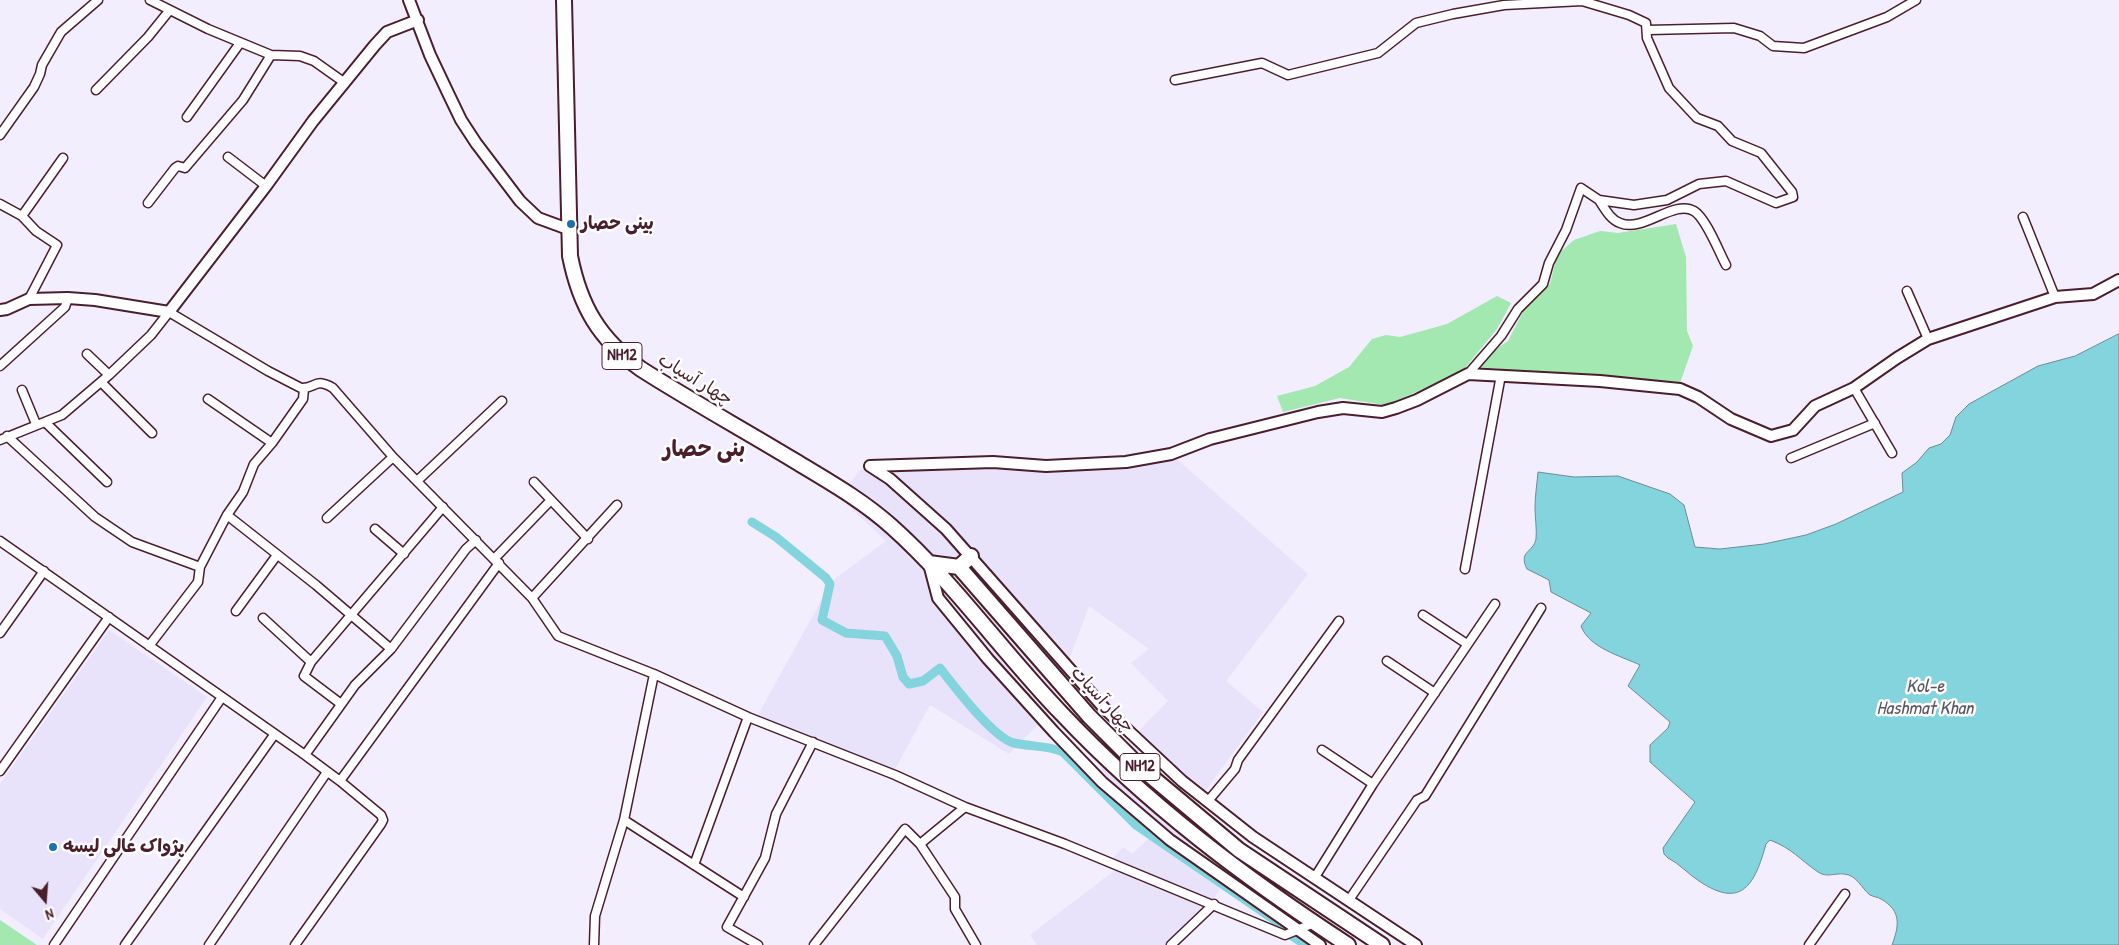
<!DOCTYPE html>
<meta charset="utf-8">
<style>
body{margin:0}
#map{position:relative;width:2119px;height:945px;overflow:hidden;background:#f2eefd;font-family:"Patrick Hand",sans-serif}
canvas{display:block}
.north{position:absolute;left:20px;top:875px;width:50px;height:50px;-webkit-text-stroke:4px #fff;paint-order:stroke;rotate:162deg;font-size:14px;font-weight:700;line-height:20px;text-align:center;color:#4a1f2b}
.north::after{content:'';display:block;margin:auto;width:18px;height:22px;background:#4a1f2b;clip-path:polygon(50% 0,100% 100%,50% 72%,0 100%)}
</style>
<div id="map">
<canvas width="2119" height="945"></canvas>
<div class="north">N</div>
</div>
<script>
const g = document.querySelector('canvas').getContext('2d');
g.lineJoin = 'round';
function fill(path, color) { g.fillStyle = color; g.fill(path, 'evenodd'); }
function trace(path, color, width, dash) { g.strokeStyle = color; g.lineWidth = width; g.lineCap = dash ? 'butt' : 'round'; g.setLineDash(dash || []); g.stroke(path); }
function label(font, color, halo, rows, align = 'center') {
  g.font = font + ' "Patrick Hand","Playpen Sans Arabic",sans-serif'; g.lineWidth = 5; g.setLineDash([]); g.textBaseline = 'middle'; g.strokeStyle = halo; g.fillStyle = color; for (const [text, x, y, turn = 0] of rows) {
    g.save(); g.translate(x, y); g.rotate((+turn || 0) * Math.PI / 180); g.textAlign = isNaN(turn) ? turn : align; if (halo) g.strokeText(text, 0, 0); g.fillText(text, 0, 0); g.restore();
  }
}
const built = new Path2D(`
 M1171,454L1308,574L1226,681L1263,712L1179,827L1220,889L1205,912L1166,945H1037L1030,935L1119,867L1112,859L1123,847L1132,854L1161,827L1100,770L1168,701L1131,663L1149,649L1089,606L1049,714L1009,754L930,705L894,771L758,715L832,581L886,541L840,498L860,470L870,466H1046Z
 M109,630L207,697L43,939L0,909V784Z`);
const green = new Path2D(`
 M1676,224L1686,257L1687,331L1693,346L1680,383L1478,367L1489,354L1508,341L1525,308L1550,284L1557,255L1574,240L1600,231L1618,233Z
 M1497,296L1511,303L1497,329L1460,374L1385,405L1340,398L1283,412L1277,396L1315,386L1349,367L1372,339L1386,335L1400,337L1447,324Z
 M0,920L37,945H0Z`);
const water = new Path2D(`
 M2119,334V945H1892C1899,926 1902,911 1881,899C1878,897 1874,897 1870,895C1861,888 1857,875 1844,874C1834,873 1827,878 1818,872C1799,859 1793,849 1770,840L1766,844C1755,884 1742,910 1699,881C1688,874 1680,864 1668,858L1664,854L1663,848L1695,802L1650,762V745L1668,728L1670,722L1628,686L1640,665C1621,656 1589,648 1581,626L1591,613L1551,592L1549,580L1527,569C1518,551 1533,553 1536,539C1537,529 1535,518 1535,507C1535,496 1537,484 1538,472L1574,477L1618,476L1670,494L1684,505L1695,547L1720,549L1764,544L1806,535L1836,524L1903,492L1902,473L1917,462L1929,448L1941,444L1950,435L1956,417L1969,404L2038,366L2075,356Z`);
const canal = new Path2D(`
 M752,522L776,537L826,578L830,584L822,620L846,633L885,636L897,656L903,677L909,684L923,681L940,668C954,686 993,738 1014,743C1031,747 1047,745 1063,752L1136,825L1282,925
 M1292,936L1306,945`);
const minor = new Path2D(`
 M150,0L208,29L271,55L300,56L314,61L345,83
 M1648,30L1734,28L1760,36L1773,46L1804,48L1887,17L1916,0
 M1175,80L1262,63L1288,75L1378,53L1416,23L1453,14L1504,5L1582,1L1629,15L1646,23L1647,38L1669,88L1697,118L1718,126L1732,141L1761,153L1792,192L1793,197L1776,203L1726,181L1699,184L1667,200L1634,205L1599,200L1581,188L1566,230L1549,263L1543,284L1518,309L1501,336L1468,374
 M96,90L148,37L169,11
 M187,117L240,43
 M0,135L34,87L40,74L42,65L61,32L98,0
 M228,157L266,186
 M1599,200C1605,209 1610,219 1620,223C1643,233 1674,199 1694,211C1706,218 1719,252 1726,265
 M148,203L175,168L178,166L185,168L243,100L271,55
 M0,204L22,216L36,231L57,245L29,299
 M22,216L63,158
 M2023,217L2055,297
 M1907,291L1928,339
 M87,354L109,375
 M0,366L65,307L68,298
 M101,382L152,433
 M1854,388L1892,453
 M22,390L36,424
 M208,399L272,443
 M45,422L107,482
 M7,436L95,517L132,542L200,567
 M0,440L62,415L109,375L151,335L169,312L268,371L301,388C316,389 314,377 333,388L393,457L532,598L558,636L654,674L748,717L895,775L965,807L1065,844L1285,935L1314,923
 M1791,458L1875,423
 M417,481L502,401
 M534,482L588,539
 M227,515L316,585L391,649
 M327,518L393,457
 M375,529L404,554
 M0,541L305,755L340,781L381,815L383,820L381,824L295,945
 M495,558L551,500
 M1465,569L1501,375
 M532,598L617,505
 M236,611L277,555
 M1423,615L1467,644
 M263,618L311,662
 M0,633L44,571
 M149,646L198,582L200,567L227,515L243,492L254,464L272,443L303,399L304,389
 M1387,661L1435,693
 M341,704L304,676L311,662L443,507
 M1322,750L1373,784
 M305,755L355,685L391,649L466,549L476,540
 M0,771L109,617
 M340,781L499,563
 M1208,801L1235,769L1238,760L1339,621
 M624,820L744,897
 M920,844L965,807
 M694,865L748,717
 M1315,877L1373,784L1495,604
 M1349,900L1417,800L1425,796L1541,608
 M54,945L222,697
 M125,945L274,735
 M209,945L327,772
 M594,945L595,916L624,820L654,674
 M758,945L727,927L765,858L776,814L813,742
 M814,945L905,829L920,844L955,897V909L976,945
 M1171,945L1214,904
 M1809,945L1845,894`);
const tertiary = new Path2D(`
 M409,0L430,55L448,93L461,120L476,143L520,201L538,218L568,229
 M0,310L7,309L29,299L68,298L95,300L169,312L266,186L313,121L375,45L387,32L418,20
 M870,466L993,462L1046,466L1126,462L1171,454L1210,439L1318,412L1343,408L1382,412L1396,408L1417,400L1468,374L1600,381L1680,389L1698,397L1731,419L1771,436L1793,430L1815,406L1854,388L1897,358L1928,339L2055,297L2093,294L2119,280
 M870,466L890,479L946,529L1104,708L1182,781L1253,837L1416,945
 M929,564L938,598L988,659L1054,732L1102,782L1170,840L1320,945`);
const trunk = new Path2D(`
 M564,0L570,256C580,306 599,339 641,369C691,401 744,430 795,461C828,481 862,500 891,526C954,582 1003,653 1062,714C1147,804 1245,878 1348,945
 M929,563L959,567L1089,716L1141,768L1239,850L1382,945
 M959,567L971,556`);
const markers = [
 [571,224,5,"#1f6fb2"],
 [53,847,5,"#1f6fb2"]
];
const shields = [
 [622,356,40],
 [1140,767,40]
];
const shieldNames = [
 ["NH12",622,356],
 ["NH12",1140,767]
];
const poiNames = [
 ["بینی حصار",581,224],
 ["پژواک عالی لیسه",63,847]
];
const streetNames = [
 ["چهار آسیاب",695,380,31],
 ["چهار آسیاب",1102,700,47]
];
const waterNames = [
 ["Kol-e",1925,687],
 ["Hashmat Khan",1925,709]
];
const districtNames = [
 ["بنی حصار",704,450]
];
fill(built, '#e9e2fb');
fill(green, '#a3e7b1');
fill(water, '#83d4dc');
trace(water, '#6c8c95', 1);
trace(canal, '#83d4dc', 9);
trace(minor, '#4a1f2b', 11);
trace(tertiary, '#4a1f2b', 14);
trace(trunk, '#4a1f2b', 18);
trace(minor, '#fff', 8);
trace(tertiary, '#fff', 10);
trace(trunk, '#fff', 14);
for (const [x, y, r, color] of markers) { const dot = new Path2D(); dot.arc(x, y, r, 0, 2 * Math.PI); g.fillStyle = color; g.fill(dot); trace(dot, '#fff', 2); }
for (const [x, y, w] of shields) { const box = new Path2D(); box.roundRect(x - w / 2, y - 13.5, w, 27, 4); g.fillStyle = '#fff'; g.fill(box); trace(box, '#4a1f2b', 1); }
label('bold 16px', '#4a1f2b', null, shieldNames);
label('bold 18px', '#4a1f2b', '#fff', poiNames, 'left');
label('18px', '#4a1f2b', '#fff', streetNames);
label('italic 19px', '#5b5560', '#fff', waterNames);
label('bold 22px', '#4a1f2b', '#fff', districtNames);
</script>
